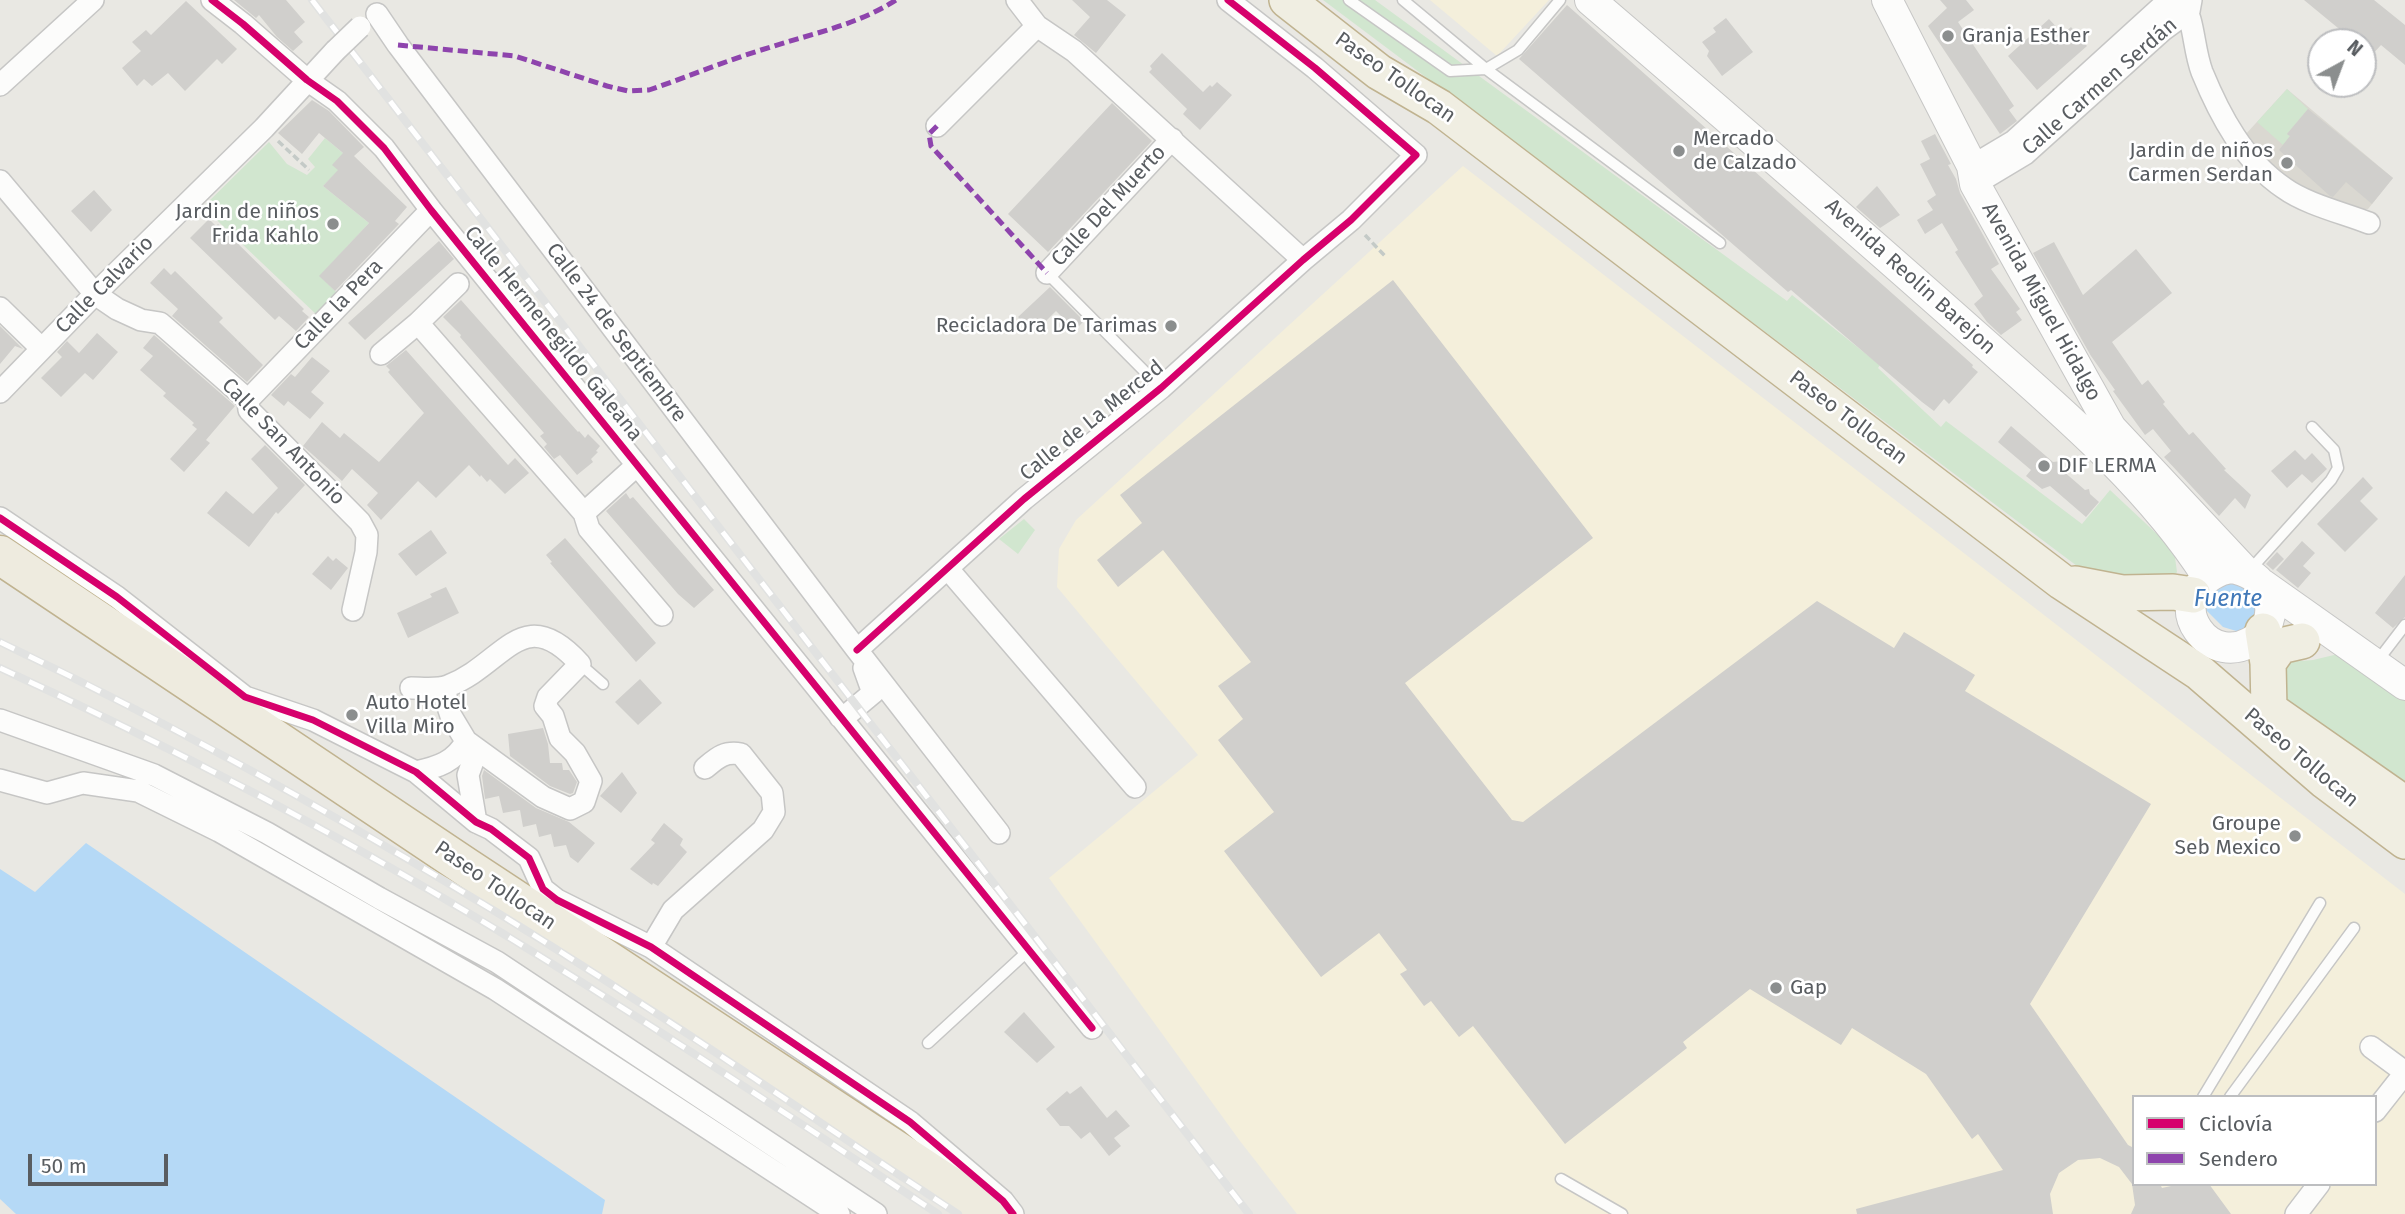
<!DOCTYPE html>
<meta charset="utf-8">
<style>
body{margin:0}
#map{position:relative;width:2405px;height:1214px;overflow:hidden;background:#e9e8e3;font-family:"Fira Sans",sans-serif}
canvas{display:block}
.legend{position:absolute;left:2132px;top:1095px;width:245px;height:91px;box-sizing:border-box;background:#fff;border:2px solid #bdbec0;margin:0;padding:9px 12px;list-style:none;font-size:21px;color:#595d61}
.legend li{display:flex;align-items:center;gap:14px;height:35px}
.legend b{width:35px;border:2px solid #bdbec0}
.north{position:absolute;left:2307px;top:28px;width:70px;height:70px;box-sizing:border-box;background:#fff;border:2px solid #bdbec0;border-radius:50%;rotate:41deg;font-size:19px;font-weight:700;line-height:28px;text-align:center;color:#595d61}
.north::after{content:'';display:block;margin:auto;width:24px;height:32px;background:#8b8e8e;clip-path:polygon(50% 0,100% 100%,50% 72%,0 100%)}
.scale{position:absolute;left:28px;top:1154px;width:140px;height:32px;box-sizing:border-box;border:4px solid #595d61;border-top:0;padding-left:9px;font-size:21px;line-height:24px;white-space:nowrap;color:#595d61;-webkit-text-stroke:5px #fff;paint-order:stroke}
</style>
<div id="map">
<canvas width="2405" height="1214"></canvas>
<ul class="legend">
<li><b style="height:9px;background:#d6006c"></b>Ciclovía</li>
<li><b style="height:9px;background:#8e44ad"></b>Sendero</li>
</ul>
<div class="north">N</div>
<div class="scale">50 m</div>
</div>
<script>
const g = document.querySelector('canvas').getContext('2d');
g.lineJoin = 'round';
function fill(path, color) { g.fillStyle = color; g.fill(path, 'evenodd'); }
function trace(path, color, width, dash) { g.strokeStyle = color; g.lineWidth = width; g.lineCap = dash ? 'butt' : 'round'; g.setLineDash(dash || []); g.stroke(path); }
function label(font, color, halo, rows, align = 'center') {
  g.font = font + ' "Fira Sans",sans-serif'; g.lineWidth = 5; g.setLineDash([]); g.textBaseline = 'middle'; g.strokeStyle = halo; g.fillStyle = color; for (const [text, x, y, turn = 0] of rows) {
    g.save(); g.translate(x, y); g.rotate((+turn || 0) * Math.PI / 180); g.textAlign = isNaN(turn) ? turn : align; if (halo) g.strokeText(text, 0, 0); g.fillText(text, 0, 0); g.restore();
  }
}
const commercial = new Path2D(`
 M1430,0H1549L1497,56Z
 M1463,166L2405,894V1214H1297L1240,1141L1049,878L1198,755L1057,587L1059,549L1076,520ZM2134,1097H2375V1184H2134Z`);
const education = new Path2D(`
 M2287,89L2393,178L2368,209H2359L2328,201L2294,183L2263,156L2245,135Z`);
const green = new Path2D(`
 M1323,0H1375L1787,301L1792,295L1880,365L1878,368L1941,427L1946,421L2082,524L2110,490L2174,550L2177,572L2166,587H2105Z
 M2287,89L2308,109L2287,134L2290,136L2283,145L2257,122Z
 M325,138L350,159L323,186L369,223L320,276L341,297L319,317L203,207L269,142L287,164L307,175L315,167L308,159Z
 M1024,519L1035,530L1018,554L999,539Z
 M2355,650L2405,687V791L2318,739L2274,688L2288,662L2313,660Z`);
const water = new Path2D(`
 M2244,580L2263,614L2243,633L2223,627L2203,607L2204,587Z
 M86,843L605,1200L602,1214H16L0,1199V869L35,892Z`);
const building = new Path2D(`
 M234,0H286L305,22L294,32L303,42L293,51L277,37L259,15L256,18Z
 M1072,0H1107L1126,15L1096,53L1074,35L1090,17Z
 M1940,0H1966L1974,10L1958,22L2014,106L2009,110L2017,121L2000,134L1928,26L1947,8Z
 M2304,0H2374L2405,25V65L2381,45L2371,56L2363,49V42H2355Z
 M186,1L237,49L222,64L217,59L185,91L168,73L152,86L144,79L137,86L122,68L141,51L132,42L146,30L151,35Z
 M1567,5L1973,365L1972,367L1978,372L1949,404L1944,399L1934,411L1922,402L1791,290L1788,292L1519,59Z
 M1726,18L1753,52L1722,76L1707,56L1709,51L1702,42L1716,32L1713,28Z
 M2049,19L2063,34L2071,27L2087,46L2037,90L2008,56Z
 M1162,53L1203,92L1210,85L1212,87L1217,82L1232,95L1200,130L1183,114L1187,109L1149,72L1152,69L1150,66Z
 M312,100L329,111L364,147L354,156L407,207L395,221L399,224L335,291L319,276L369,223L323,186L338,170L332,165L343,153L319,133L302,154L278,133Z
 M1112,103L1152,141L1048,252L1008,214Z
 M2308,109L2393,178L2372,204L2346,182L2333,197L2330,196L2279,150L2290,136L2287,134Z
 M1935,134L1951,164L1948,165L1956,179L1960,193L1999,264L1991,269L2020,309L2016,312L2022,320L2001,335L1987,322L1974,304L1983,296L1955,252L1958,250L1942,223L1925,234L1917,220L1933,210L1927,201L1936,195L1920,164L1930,159L1921,141Z
 M1877,186L1900,215L1880,228L1856,207Z
 M94,190L112,210L91,232L71,211Z
 M209,219L216,226L218,224L304,309L302,311L309,317L296,331L279,316L275,320L190,238Z
 M439,241L454,259L365,340L348,323Z
 M2054,242L2083,295L2136,249L2172,293L2112,342L2142,385L2148,380L2165,402L2163,404L2189,435L2193,432L2226,469L2224,470L2251,495L2245,509L2235,498L2219,516L2164,457L2171,451L2153,429L2145,435L2113,391L2115,390L2091,356L2033,253Z
 M164,268L171,275L175,271L223,318L219,322L263,365L247,382L172,316L178,309L150,283Z
 M1393,280L1593,538L1405,683L1512,820L1523,822L1817,601L1894,648L1904,632L1975,675L1965,691L2151,804L2030,1004L2128,1145L2134,1148V1184H2160L2162,1188L2180,1184H2209L2231,1214H2131L2135,1205L2132,1184L2119,1167L2100,1158L2078,1160L2059,1173L2050,1194L2053,1214H1857L1856,1209L2003,1170L1978,1134L1972,1139L1926,1074L1852,1028L1841,1045L1750,989L1683,1042L1687,1048L1565,1144L1473,1026L1459,1037L1431,1001L1424,1006L1400,974L1407,970L1379,933L1321,977L1224,851L1274,812L1218,740L1243,719L1218,686L1251,662L1163,550L1118,587L1097,560L1142,523L1120,495Z
 M1050,287L1084,321L1075,330L1056,311L1034,333L1018,317Z
 M461,300L578,432L579,431L585,438L588,434L600,446L596,451L598,452L591,459L593,462L577,475L560,455L554,459L544,447L547,444L540,436L544,433L460,337L461,335L443,317Z
 M0,326L23,349L15,346L0,364Z
 M97,333L118,352L93,380L85,373L61,397L41,378L62,357L57,352L67,341L79,353Z
 M154,335L235,406L206,440L210,443L184,472L170,459L197,429L192,425L194,423L163,396L166,393L140,370L153,356L143,348Z
 M406,350L508,465L515,458L529,473L505,494L490,479L487,482L481,475L480,477L469,465L436,498L418,481L381,520L367,505L378,493L352,469L342,481L303,446L322,422L340,438L344,433L379,462L424,413L388,372L390,370L386,366Z
 M312,357L330,371L311,392L324,403L310,419L288,401L284,406L271,395L291,374L295,377Z
 M2011,426L2053,462L2061,461L2062,470L2085,490L2089,489L2090,494L2099,502L2086,517L2050,486L2042,489L2026,476L2031,470L1998,442Z
 M265,445L305,485L278,514L276,512L249,547L207,513L226,491L253,514L278,488L251,459Z
 M2295,450L2305,460L2312,453L2327,469L2312,483L2302,474L2287,488L2271,471Z
 M2363,477L2373,488L2360,501L2378,519L2345,552L2317,524Z
 M626,493L630,499L633,497L714,590L694,608L678,594L606,511Z
 M431,530L447,553L416,576L398,554Z
 M565,538L656,643L636,662L550,563L552,562L546,555Z
 M2302,541L2315,553L2303,566L2311,573L2298,588L2276,570Z
 M2277,552L2284,559L2273,570L2266,564Z
 M328,556L333,561L336,558L348,568L331,590L312,574Z
 M2405,575V617L2393,628L2375,613Z
 M446,587L459,613L408,638L397,613L432,597L430,594Z
 M640,679L662,703L638,725L615,702Z
 M543,728L548,744L550,763H562L563,770H569L577,782L573,793L570,794L550,786L510,756L508,734Z
 M484,770L536,808L569,822L595,843L578,863L570,857L566,845L554,847L551,834L539,837L536,824L523,827L520,810L503,813L499,796L485,799L482,776Z
 M622,772L637,793L621,813L600,796Z
 M664,823L683,839L680,845L687,852L658,886L653,883L652,885L630,869L655,843L651,840Z
 M1024,1012L1055,1047L1037,1063L1004,1032Z
 M1081,1086L1107,1118L1116,1110L1130,1126L1114,1138L1121,1146L1109,1156L1090,1132L1081,1139L1069,1126H1060L1046,1109L1067,1091L1070,1094Z`);
const path = new Path2D(`
 M278,141L309,170
 M1365,235L1385,256`);
const service = new Path2D(`
 M1349,0L1450,71L1486,69L1720,243
 M1403,0L1486,69L1518,50L1560,0
 M1047,273L1161,388
 M2250,570L2331,480L2338,468L2334,450L2312,427
 M2376,663L2405,625
 M580,664L603,684
 M928,1043L1029,950
 M2203,1097L2320,903
 M2230,1097L2354,928
 M1561,1179L1622,1214`);
const minor = new Path2D(`
 M212,0L243,24L307,80L337,101L384,148L431,210L1092,1028
 M1017,0L1037,26L1074,51L1303,260
 M2182,0C2195,22 2193,48 2202,72C2220,116 2244,161 2284,188C2306,204 2343,213 2369,223
 M377,14L398,45L857,650L999,833
 M0,85L93,0
 M937,126L1037,26
 M1972,166L2014,141L2169,0
 M0,181L95,294L117,309L141,320L160,323L167,329L248,400L249,410L360,522L367,535L366,552L353,610
 M1975,184L2025,154L2163,30L2189,11L2191,0
 M1047,273L1172,139
 M0,308L41,348
 M418,323L584,513L589,529L662,615
 M381,354L418,323L458,284
 M0,392L95,294L264,128L335,51
 M248,400L431,210
 M584,513L636,466
 M0,518L117,597L245,697L313,720L416,772L476,822L491,829L529,858L543,889L557,900L651,947L910,1122L1003,1201L1013,1214
 M948,569L1135,787
 M857,650L1024,499L1161,388L1303,260L1351,220L1416,155L1315,68L1228,0
 M411,688C422,688 438,690 448,686C505,664 522,600 580,664L548,697L545,706L553,716L560,738L575,753L591,781L584,802L570,809L543,797L466,741L451,716L446,701V687
 M840,717L849,713L873,693L864,668
 M0,720L154,775L267,833L379,898L497,962L876,1214
 M416,772C438,767 455,762 466,741
 M0,780L47,793L83,783L138,791L219,831L495,989L839,1214
 M476,822L468,775L477,750
 M651,947L673,910L763,830L774,812L772,793L741,754C724,751 717,758 705,768
 M2371,1047L2405,1072
 M2375,1111L2405,1073
 M2296,1214L2319,1184`);
const secondary = new Path2D(`
 M1590,0C1716,108 1841,216 1965,326C2050,402 2145,479 2207,576
 M1887,0L1972,166L1975,184L2111,428L2245,571
 M2232,568C2247,571 2259,577 2266,592C2287,635 2226,670 2198,630C2178,602 2202,572 2232,568Z
 M2262,584L2405,685`);
const trunk = new Path2D(`
 M1287,0L1379,72L1439,107L2062,582L2200,673L2325,781L2405,841
 M2075,584L2122,593L2173,592L2193,595
 M2263,631L2268,663L2269,709L2405,804
 M2268,663L2280,646L2302,641`);
const motorway = new Path2D(`
 M0,555L466,867L993,1214`);
const rail = new Path2D(`
 M312,0L1249,1214
 M0,642C165,721 326,809 483,904C645,1002 800,1110 958,1214
 M0,668C172,747 340,835 502,933C650,1023 794,1119 938,1214`);
const minorBridge = new Path2D(`
 M335,51L360,27`);
const quiet = new Path2D(`
 M398,45L515,56L607,86L628,91L649,90C690,76 730,59 771,47C814,33 857,25 896,0
 M937,126L929,134L931,146L1047,273`);
const cycleway = new Path2D(`
 M212,0L243,24L307,80L337,101L384,148L431,210L1092,1028
 M0,518L117,597L245,697L313,720L416,772L476,822L491,829L529,858L543,889L557,900L651,947L910,1122L1003,1201L1013,1214
 M857,650L1024,499L1161,388L1303,260L1351,220L1416,155L1315,68L1228,0`);
const markers = [
 [1948,36,7,"#8b8e8e"],
 [1679,151,7,"#8b8e8e"],
 [2287,163,7,"#8b8e8e"],
 [333,224,7,"#8b8e8e"],
 [1171,326,7,"#8b8e8e"],
 [2044,466,7,"#8b8e8e"],
 [352,715,7,"#8b8e8e"],
 [2295,836,7,"#8b8e8e"],
 [1776,988,7,"#8b8e8e"]
];
const poiNames = [
 ["Granja Esther",1962,36],
 ["Mercado",1693,139],
 ["de Calzado",1693,163],
 ["Jardin de niños",2273,151,"right"],
 ["Carmen Serdan",2273,175,"right"],
 ["Jardin de niños",319,212,"right"],
 ["Frida Kahlo",319,236,"right"],
 ["Recicladora De Tarimas",1157,326,"right"],
 ["DIF LERMA",2058,466],
 ["Auto Hotel",366,703],
 ["Villa Miro",366,727],
 ["Groupe",2281,824,"right"],
 ["Seb Mexico",2281,848,"right"],
 ["Gap",1790,988]
];
const streetNames = [
 ["Paseo Tollocan",1395,78,35],
 ["Calle Carmen Serdán",2100,87,-41],
 ["Calle Del Muerto",1109,206,-47],
 ["Avenida Reolin Barejon",1910,277,42],
 ["Calle Calvario",105,285,-45],
 ["Avenida Miguel Hidalgo",2041,302,61],
 ["Calle la Pera",339,305,-46],
 ["Calle 24 de Septiembre",616,333,53],
 ["Calle Hermenegildo Galeana",553,334,51],
 ["Paseo Tollocan",1848,418,37],
 ["Calle de La Merced",1092,421,-39],
 ["Calle San Antonio",283,442,46],
 ["Paseo Tollocan",2301,758,40],
 ["Paseo Tollocan",495,886,34]
];
const waterNames = [
 ["Fuente",2228,600]
];
fill(commercial, '#f4efdb');
fill(education, '#dad8d1');
fill(green, '#d1e6cf');
fill(water, '#b5d9f6');
fill(building, '#d0cfcc');
trace(service, '#c6c6c5', 13);
trace(minor, '#c6c6c5', 24);
trace(secondary, '#c6c6c5', 32);
trace(trunk, '#c0b390', 38);
trace(motorway, '#c0b390', 41);
trace(path, '#c4cac7', 3.5, [7, 3.5]);
trace(service, '#fcfcfb', 10);
trace(minor, '#fcfcfb', 21);
trace(secondary, '#fcfcfb', 30);
trace(trunk, '#f0eee2', 35);
trace(motorway, '#eeebdf', 38);
trace(rail, '#e1e2e1', 8);
trace(rail, '#fff', 5, [16]);
trace(minorBridge, '#c6c6c5', 24, []);
trace(minorBridge, '#fcfcfb', 21);
trace(quiet, '#8e44ad', 5, [10, 5]);
trace(cycleway, '#d6006c', 7);
for (const [x, y, r, color] of markers) { const dot = new Path2D(); dot.arc(x, y, r, 0, 2 * Math.PI); g.fillStyle = color; g.fill(dot); trace(dot, '#fff', 2.5); }
label('21px', '#595d61', '#fff', poiNames, 'left');
label('21px', '#595d61', '#fff', streetNames);
label('italic 23px', '#4078b8', '#fff', waterNames);
</script>
